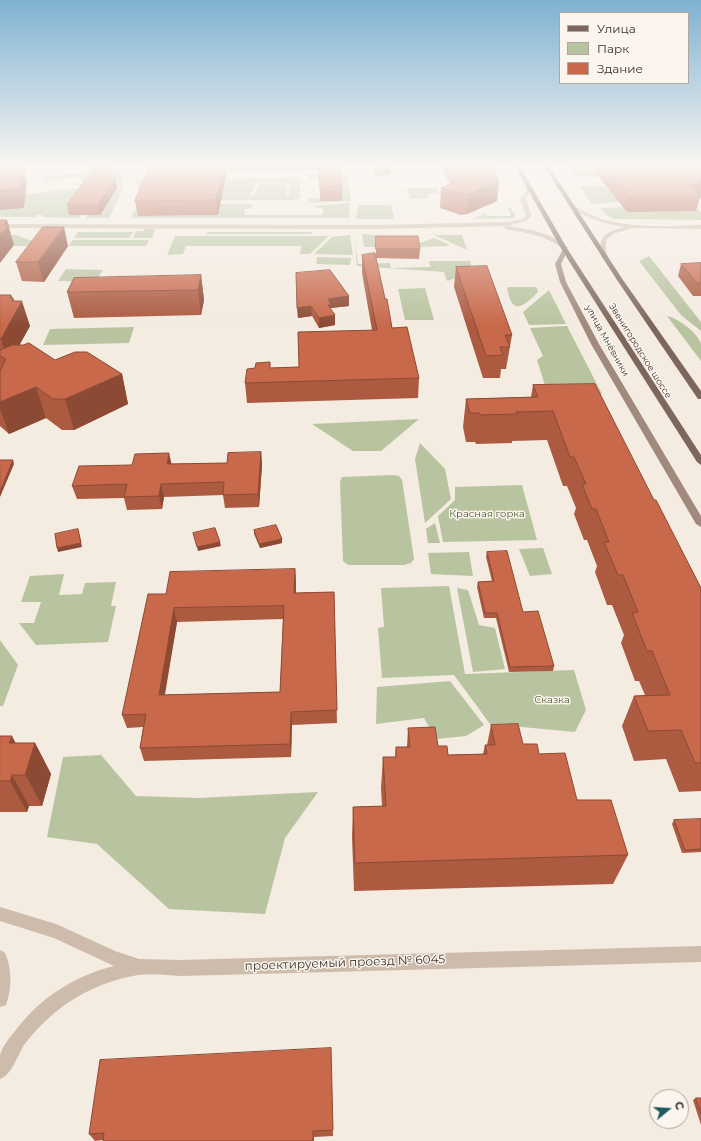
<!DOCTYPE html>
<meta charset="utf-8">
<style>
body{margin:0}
#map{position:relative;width:701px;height:1141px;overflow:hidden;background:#f4ebe1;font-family:Montserrat,sans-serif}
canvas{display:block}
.legend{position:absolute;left:559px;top:12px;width:130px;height:72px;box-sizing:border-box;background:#fbf5ee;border:1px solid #aea6a0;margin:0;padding:5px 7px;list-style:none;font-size:12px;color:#3b302b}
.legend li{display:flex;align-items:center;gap:8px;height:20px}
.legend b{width:20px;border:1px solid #aea6a0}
.north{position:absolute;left:649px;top:1089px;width:40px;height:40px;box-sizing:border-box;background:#fbf5ee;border:1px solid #aea6a0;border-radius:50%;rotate:72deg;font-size:11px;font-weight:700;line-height:16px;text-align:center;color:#3b302b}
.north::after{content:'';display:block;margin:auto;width:14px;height:18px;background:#1f5a5e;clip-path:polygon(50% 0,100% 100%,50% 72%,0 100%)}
</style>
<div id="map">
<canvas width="701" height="1141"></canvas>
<ul class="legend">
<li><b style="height:5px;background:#7d675c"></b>Улица</li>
<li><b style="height:11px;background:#b8c4a0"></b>Парк</li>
<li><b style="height:11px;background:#c8694b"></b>Здание</li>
</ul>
<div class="north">С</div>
</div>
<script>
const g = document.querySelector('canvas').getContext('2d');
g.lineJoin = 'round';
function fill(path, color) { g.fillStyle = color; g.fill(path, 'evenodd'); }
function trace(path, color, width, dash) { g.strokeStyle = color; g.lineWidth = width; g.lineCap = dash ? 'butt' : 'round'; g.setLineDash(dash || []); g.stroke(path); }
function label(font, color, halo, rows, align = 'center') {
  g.font = font + ' Montserrat,sans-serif'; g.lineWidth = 3; g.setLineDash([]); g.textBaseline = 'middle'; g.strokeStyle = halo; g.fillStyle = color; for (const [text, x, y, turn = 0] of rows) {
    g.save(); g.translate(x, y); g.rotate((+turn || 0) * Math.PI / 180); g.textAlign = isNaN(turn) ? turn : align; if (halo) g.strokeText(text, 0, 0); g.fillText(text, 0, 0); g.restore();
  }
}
const green = new Path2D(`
 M568,165H589L598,177H575Z
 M119,170L122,177L123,187L114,190L123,189L109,218H86L88,215H100L114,191L78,218L42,217V215H36V217H0V197L89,187L85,185L75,186V184L82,183L81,177L43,181L42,177L92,172L93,176Z
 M347,173L351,201L308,203V198H321V201H338L319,178L308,179V174Z
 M298,177L300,178V198L295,200L141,201L142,194L135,181ZM256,183H290L289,195H250Z
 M259,184H287L286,195H254Z
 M580,186H606L619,202L591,204Z
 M406,188H437L439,194H428L429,198L411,199Z
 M350,203L349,218H131L138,205V216L218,215L220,208H213L214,204H252V208L245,209L244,215H323V208H315L314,206Z
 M690,204L701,212V220L614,219L606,215L601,208Z
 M358,205H391L394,219H356Z
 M508,208H511L515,215L514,218L473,219L486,213L487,216H511Z
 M143,228L155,229L152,238H133L136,231H144Z
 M78,232H133L129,238H74Z
 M207,232H312L311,234H207Z
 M362,234L375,235L399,247H364Z
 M0,235H16L47,246H13Z
 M350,235L353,255L314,254L332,237Z
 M354,235L358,264L390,263L391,268L430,267L429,261H470L473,272L447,281L444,272L357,266Z
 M434,235H462L467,250Z
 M175,236H329L310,254H300L301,246H186L183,254L167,255Z
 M434,238L448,244L449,246L420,247V243Z
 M73,240H149L146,246H68Z
 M649,256L701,322V331L681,315L639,261Z
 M317,257L351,258L350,265L316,264Z
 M66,269L103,270L95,282L58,281Z
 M509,287H534L537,288L538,292C534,296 520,312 513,304C510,301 508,293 507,289Z
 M425,288L434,320H405L398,289Z
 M549,290L566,324L529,325L523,312Z
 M667,316C678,318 698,333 701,344C701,349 701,356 701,361Z
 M567,326L602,394L549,398L537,360L543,356L530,328Z
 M134,327L129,343L43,345L50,329Z
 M419,419L381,451H353L312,424Z
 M420,443L445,469L451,499L425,523L415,459Z
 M392,475L399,476L402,480L414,559L411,563L404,565H348L343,561L340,482L342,477Z
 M522,485L537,540L443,542L438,516L455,500V487Z
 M435,523L440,543H428L426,529Z
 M543,548L552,574L530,576L519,549Z
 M469,552L473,576L431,574L428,553Z
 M64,574L59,595L82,594L85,583L116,582L111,606H116L108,642L36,645L19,623H34L41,602H21L30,576Z
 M449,586L465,674L574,670L586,710L575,732L490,724L454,675L382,678L378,628L384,627L381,588Z
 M457,588L468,590L479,625L495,628L505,669L473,672Z
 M0,640L18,665L3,706H0Z
 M450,681L484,725L466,736L436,739L424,718L376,724L377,687Z
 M101,755L136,796L199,798L318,792L285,838L265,914L169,909L97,844L47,837L63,757Z`);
const minor = new Path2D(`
 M529,187L531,188L526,199L532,216L526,221L508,226L373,229L0,228V224L373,225L508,222L522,219L526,216L520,199Z
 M507,226C528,229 552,232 568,248L563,249C545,235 527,233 505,229L504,228Z
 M0,907L56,924L115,951L139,959L181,960L701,946V962L181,976C167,975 152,973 138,975C91,983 53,1007 24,1045C17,1056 12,1075 0,1079C0,1072 0,1062 0,1055C2,1047 10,1037 15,1031C40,998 74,976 114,966L54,938L0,921Z
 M0,950L5,953C12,968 12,989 6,1005L0,1007Z`);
const tertiary = new Path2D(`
 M573,206C584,210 593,217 605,220C636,228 669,226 701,225V229L632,228L613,234L606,240V251L608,258L605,260L602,258C596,237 606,231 625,227C606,225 588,218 571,209L570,208Z`);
const secondary = new Path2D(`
 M563,249L568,250L561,264L566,282L599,344L701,516V527L696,524L591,344L560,282L555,264Z`);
const primary = new Path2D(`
 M514,165H519L568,250L701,455V465L697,462L562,250Z
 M543,165H548L623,280L701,391V399H698L617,280Z`);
const wall = new Path2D(`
 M90,165H109L117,188L100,215H69L67,205L92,172Z
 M150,165H339L342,186V201H320L319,170L227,171L218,215L138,216L135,201Z
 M372,165H389L391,171V175L375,176Z
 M432,165H491L499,181L497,201L467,214L461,215L440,208L441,188L450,184L441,166Z
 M589,165H701V197L700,198L696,211L627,212Z
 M376,236L420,249L419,259L376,258L392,328L419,378L418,398L247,403L245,383L270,368L299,367L372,330L362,273V255L376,256Z
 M68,246L44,282L22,281L16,262Z
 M701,263V296H693L678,276L681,264Z
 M456,267L512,335L506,369H501L500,378H483L454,287Z
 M296,273L349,296V306L331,308V310L335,315V325L319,328L312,316L298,318Z
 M201,275L204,300L201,315L74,318L67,292Z
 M0,295L13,298L14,301L30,326L19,345L55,360L122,374L128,404L74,430H62L46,418L9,434L0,426Z
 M533,385L654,500L701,588V791L679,792L666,759L634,761L622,726L634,696L645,695L639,681H635L621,643L624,635L612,605H607L595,572L597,566L587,540H584L574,514L576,508L567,486H563L547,440L512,441V443L476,444L475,442H466L463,427L466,399L531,397Z
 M261,452L262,465L259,507L225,508L223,495L164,497L162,509L127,510L124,498L77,499L72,486L171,464L227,463Z
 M254,530L282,539V543L260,548L254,534Z
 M487,552L523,612L554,666L553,671L509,672L496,618H484L477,587L478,582L492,581L486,557Z
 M295,569L296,583V593L334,592L337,723L292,725L291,757L144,761L140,748L143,727L127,728L122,715L166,594ZM283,619L280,692L165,695L177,622Z
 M491,725L539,754L577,800L628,855L613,884L354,891L352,837L353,807L382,806L381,788L383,757H395L396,747H407L408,728L438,746L448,755L483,754L485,745H487Z
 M0,736L16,743H35L51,774L42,806H29L27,812H0Z
 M674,820H701V852L682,853L672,824Z
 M331,1055L333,1136L314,1137V1141H103V1140L95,1141L89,1134Z
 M696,1098H701V1125L693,1100Z`);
const shadedWall = new Path2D(`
 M22,165H23L27,183L24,208L0,210V190Z
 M224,165H226L227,171L218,215L216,200Z
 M115,179L117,188L100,215L98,205Z
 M499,181L497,201L467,214L469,194Z
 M701,183V197L700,198V196L689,184Z
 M7,220L14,245L0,263V235L3,225Z
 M64,227L68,246L44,282L38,262Z
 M201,275L204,300L201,315L198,290Z
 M11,295L13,299V298L17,310L22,301L30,326L9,364L1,339L10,298Z
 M349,296V306L331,308L332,315H329L328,299Z
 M311,306L312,316L298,318L297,308Z
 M335,315V325L319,328V318Z
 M122,374L128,404L74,430L65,399Z
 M36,387L46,418L9,434L0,409V402Z
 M261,452L262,465L259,507L258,494Z
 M169,453L172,466L167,464Z
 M13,460L14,464L0,497V491Z
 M161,484L164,497L162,509L159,496Z
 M78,529L82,547L58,552L57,548Z
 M282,539V543L260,548L259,544Z
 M220,542L221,546L198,551L197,547Z
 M295,569L296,583L295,606L294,593Z
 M174,608L177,622L162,708L159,695Z
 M291,712L292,725L291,757L290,744Z
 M12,736L28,767L35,743L51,774L42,806L9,743Z
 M12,775L29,806L27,812L10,781Z`);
const building = new Path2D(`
 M6,165H22L19,188L0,190V166Z
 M91,165H109L115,179L98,205H67L93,170Z
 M150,165H224L216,200L135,201Z
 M319,165H339L342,186L320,187Z
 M373,165H389L391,171H375Z
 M452,165H491L499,181L469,194H463L441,188L459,180Z
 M604,165H701V183L689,184L700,196L631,197Z
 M0,220H7L3,225H9L0,235Z
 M43,227H64L38,262H16Z
 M376,236H418L420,249H376Z
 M375,253L385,299H387L392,328L407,327L419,378L245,383L247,369L255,368L256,363L270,362V368L299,367L298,332L377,330L362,255Z
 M701,263V283H697L681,264Z
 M487,266L512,335H505L510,347H500L503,355L486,356L456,267Z
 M330,270L349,296L328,299L331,305H328L335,315L319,318L311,306L297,308L296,273Z
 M201,275L198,290L67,292L74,278Z
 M0,295H11L10,298H13L12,301H22L1,339H0Z
 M29,343L55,360L75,352H87L122,374L65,399H53L36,387L0,402V371L6,359L0,356V350L12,345H23Z
 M595,384L654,500H656L701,588V763H695L681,730L648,731L634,696L670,695L652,651H647L632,613L638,612L623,575H618L604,542H609L596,509H592L582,484H586L574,457H570L553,411L516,412L517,414L480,415L479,413H470L466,399L538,397L533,385Z
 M261,452L258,494L223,495L224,482L161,484L159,496L124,497L127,484L72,486L79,466L132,465L135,454L169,453L167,464L227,463L228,453Z
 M0,460H13L0,491Z
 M276,525L282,539L259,544L254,530Z
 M215,528L220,542L197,547L193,533Z
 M78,529L81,543L57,548L55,534Z
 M507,551L523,612L538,611L554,666L510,667L497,613H485L478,582L494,581L487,552Z
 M295,569L294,593L334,592L337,710L291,712L290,744L140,748L146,714L122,715L148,594H166L170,572ZM284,606L280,692L159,695L174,608Z
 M518,724L523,744H537L539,754L565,753L577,800H611L628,855L355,863L353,807L386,806L383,757H396V747H410L408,728L435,727L438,746H447L448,755L487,754L485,745H495L491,725Z
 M0,736H12L9,743H35L25,775H12L10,781H0Z
 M701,819V849L685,850L674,820Z
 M331,1048L333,1130L313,1131V1141H103L104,1133L89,1134L100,1060Z
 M696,1098H701V1113Z`);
const farStreetnames = [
 ["улица Мнёвники",607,341,61],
 ["Звенигородское шоссе",640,351,58]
];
const parkNames = [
 ["Красная горка",487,514],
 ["Сказка",552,700]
];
const nearStreetnames = [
 ["проектируемый проезд № 6045",345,963,-2]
];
fill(green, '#b8c4a0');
fill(minor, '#cdbbac');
fill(tertiary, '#cdbbac');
fill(secondary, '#a18a7d');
fill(primary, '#7d675c');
fill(wall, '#ac5a40');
fill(shadedWall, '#8c4a34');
fill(building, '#c8694b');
trace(building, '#8c4a34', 1);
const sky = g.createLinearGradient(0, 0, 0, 325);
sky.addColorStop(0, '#7eb2d2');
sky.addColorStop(0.51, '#faf6f2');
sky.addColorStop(1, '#faf6f200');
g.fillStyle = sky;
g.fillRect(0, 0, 701, 325);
label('9px', '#3b302b', '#fbf5ee', farStreetnames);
label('10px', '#4a5a2e', '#fbf5ee', parkNames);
label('12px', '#3b302b', '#fbf5ee', nearStreetnames);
</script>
